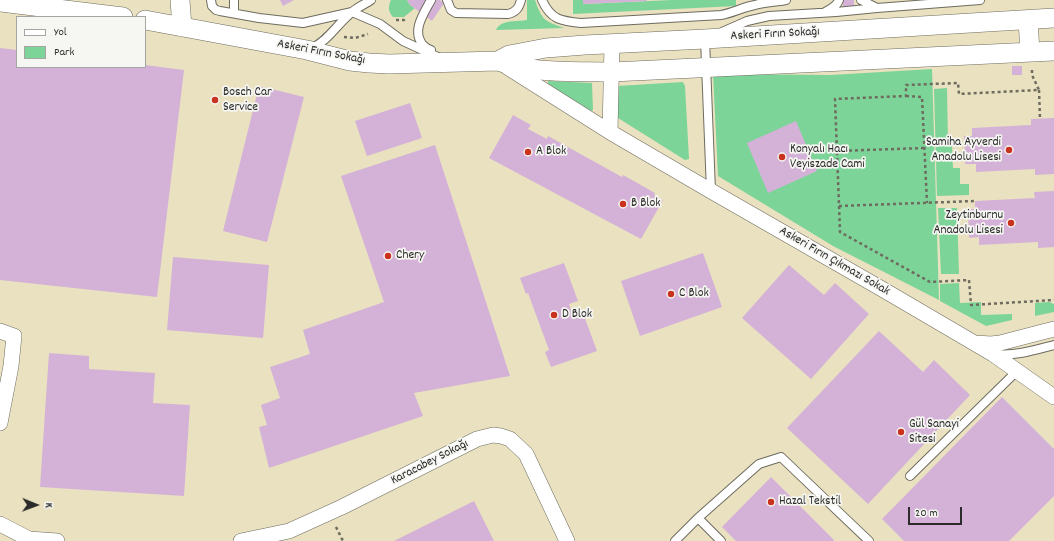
<!DOCTYPE html>
<meta charset="utf-8">
<style>
body{margin:0}
#map{position:relative;width:1054px;height:541px;overflow:hidden;background:#e9e1bf;font-family:Dekko,sans-serif}
canvas{display:block}
.legend{position:absolute;left:16px;top:16px;width:130px;height:52px;box-sizing:border-box;background:#f6f6f2;border:1px solid #a5a5a2;margin:0;padding:5px 7px;list-style:none;font-size:12px;color:#2b2b2b}
.legend li{display:flex;align-items:center;gap:8px;height:20px}
.legend b{width:20px;border:1px solid #a5a5a2}
.north{position:absolute;left:16px;top:485px;width:40px;height:40px;-webkit-text-stroke:3px #f6f6f2;paint-order:stroke;rotate:91deg;font-size:11px;font-weight:700;line-height:16px;text-align:center;color:#2b2b2b}
.north::after{content:'';display:block;margin:auto;width:14px;height:18px;background:#2b2b2b;clip-path:polygon(50% 0,100% 100%,50% 72%,0 100%)}
.scale{position:absolute;left:908px;top:507px;width:54px;height:18px;box-sizing:border-box;border:2px solid #2b2b2b;border-top:0;padding-left:5px;font-size:12px;line-height:14px;white-space:nowrap;color:#2b2b2b;-webkit-text-stroke:3px #f6f6f2;paint-order:stroke}
</style>
<div id="map">
<canvas width="1054" height="541"></canvas>
<ul class="legend">
<li><b style="height:5px;background:#fff"></b>Yol</li>
<li><b style="height:11px;background:#7dd498"></b>Park</li>
</ul>
<div class="north">K</div>
<div class="scale">20 m</div>
</div>
<script>
const g = document.querySelector('canvas').getContext('2d');
g.lineJoin = 'round';
function fill(path, color) { g.fillStyle = color; g.fill(path, 'evenodd'); }
function trace(path, color, width, dash) { g.strokeStyle = color; g.lineWidth = width; g.lineCap = dash ? 'butt' : 'round'; g.setLineDash(dash || []); g.stroke(path); }
function label(font, color, halo, rows, align = 'center') {
  g.font = font + ' Dekko,sans-serif'; g.lineWidth = 3.5; g.setLineDash([]); g.textBaseline = 'middle'; g.strokeStyle = halo; g.fillStyle = color; for (const [text, x, y, turn = 0] of rows) {
    g.save(); g.translate(x, y); g.rotate((+turn || 0) * Math.PI / 180); g.textAlign = isNaN(turn) ? turn : align; if (halo) g.strokeText(text, 0, 0); g.fillText(text, 0, 0); g.restore();
  }
}
const green = new Path2D(`
 M391,0H407L410,5L415,8L404,17H393C388,12 388,6 391,0Z
 M527,0H535C542,20 544,21 564,28L496,30C501,19 517,22 527,20Z
 M573,0H583L584,4L672,0H736V6L573,14Z
 M932,69L939,300L833,246L718,176L713,74L831,75Z
 M548,81L592,83L593,110L591,111L548,84Z
 M683,82L685,86L689,159L685,160L618,118L617,86Z
 M947,88L948,146H952L953,168H960V184H969V195L937,196L934,89Z
 M938,208H957L959,274H941Z
 M959,283L960,303L981,302V315L1012,314V320L986,326L940,301V284Z
 M1049,302L1054,304V312L1035,316V303Z`);
const building = new Path2D(`
 M280,0H294L283,6Z
 M407,0H440L444,3L432,21L410,5Z
 M583,0H647V1L583,4Z
 M844,0H854V9H843V1Z
 M0,48L17,50V67H145V65L184,70L157,297L0,280Z
 M1012,66H1022V75H1012Z
 M259,86L304,97L267,242L223,231Z
 M410,103L422,138L367,156L355,121Z
 M513,115L531,125L528,129L547,139L548,136L622,177L623,175L655,193L654,195L663,200L641,239L489,158Z
 M1054,118V174L1035,175V169L976,172V164H965L964,136H972V128L1031,125V119Z
 M796,121L817,171L768,193L747,143Z
 M435,145L510,376L414,393L423,416L269,468L259,427L267,425L261,405L280,398L270,367L310,354L303,330L384,302L341,176Z
 M1054,191V247L1038,248V242L979,245V237L969,238L968,209H975V201L1035,198L1034,192Z
 M703,253L722,307L640,336L621,281Z
 M173,257L269,265L263,338L167,330Z
 M564,263L578,301L569,304L573,316L583,313L597,351L551,367L545,352L549,350L528,293L526,294L520,278Z
 M789,265L824,295L835,283L869,314L811,379L742,318Z
 M879,331L923,372L934,360L970,395L868,504L787,428Z
 M49,353L89,356V369L155,373L153,403L190,405L184,496L40,487Z
 M1002,397L1054,449V496L1009,541H904L882,519Z
 M771,477L834,540L833,541H736L722,527Z
 M474,501L494,541H394Z`);
const path = new Path2D(`
 M396,20H404L407,18
 M344,37L355,38L368,34
 M1032,70V75L1039,90L959,94L958,83L906,85V96L835,99L840,232L930,282L969,280L971,305L1054,300
 M1039,90L1040,119
 M906,96L922,97L927,203
 M837,151L924,148
 M839,206L975,201
 M336,527L343,541`);
const service = new Path2D(`
 M211,0L212,6L216,10L220,11L259,18L303,23L352,12L380,24L403,41L440,58
 M234,0V13
 M447,0L451,10L456,13L508,14C516,12 519,8 521,0
 M542,0C551,20 561,21 581,23L721,15C733,13 743,7 755,5C765,2 776,2 786,0
 M861,0L877,8L980,0
 M825,12C831,9 837,6 839,0
 M722,32L747,21L769,16L836,12L877,8
 M706,39H705L711,191
 M312,48C328,41 338,23 352,12C358,7 365,4 371,0
 M431,50C428,49 425,47 423,45C411,31 424,13 431,0
 M996,354C1016,356 1035,350 1054,345
 M910,476L1017,371
 M698,518L721,541
 M675,541L698,518L759,464L781,457L869,541`);
const minor = new Path2D(`
 M507,67L610,132L711,191L882,289L993,354L1054,397
 M610,132L612,44
 M0,331L14,336L11,366L0,423
 M975,343L991,344L1000,343L1054,329
 M0,524L29,539L57,541
 M241,541L289,531L342,507L477,439L493,435L501,436L510,439L526,454L567,541`);
const tertiary = new Path2D(`
 M180,0L182,27
 M0,2L123,17
 M145,20L307,50L350,61L369,63L389,64L498,61C532,74 575,71 612,72L1054,51
 M1028,20L1030,52
 M498,61L509,55L520,53L546,48L585,45L705,39L1054,18`);
const markers = [
 [215,100,4,"#c8321e"],
 [1009,150,4,"#c8321e"],
 [528,152,4,"#c8321e"],
 [782,157,4,"#c8321e"],
 [623,204,4,"#c8321e"],
 [1011,223,4,"#c8321e"],
 [388,256,4,"#c8321e"],
 [671,294,4,"#c8321e"],
 [554,315,4,"#c8321e"],
 [901,432,4,"#c8321e"],
 [771,502,4,"#c8321e"]
];
const streetNames = [
 ["Askeri Fırın Sokağı",775,35,-3],
 ["Askeri Fırın Sokağı",321,53,11],
 ["Askeri Fırın Çıkmazı Sokak",834,262,30],
 ["Karacabey Sokağı",430,463,-27]
];
const poiNames = [
 ["Bosch Car",223,93],
 ["Service",223,108],
 ["Samiha Ayverdi",1001,143,"right"],
 ["Anadolu Lisesi",1001,158,"right"],
 ["Konyalı Hacı",790,150],
 ["Veyiszade Cami",790,165],
 ["A Blok",536,152],
 ["B Blok",631,204],
 ["Zeytinburnu",1003,216,"right"],
 ["Anadolu Lisesi",1003,231,"right"],
 ["Chery",396,256],
 ["C Blok",679,294],
 ["D Blok",562,315],
 ["Gül Sanayi",909,425],
 ["Sitesi",909,440],
 ["Hazal Tekstil",779,502]
];
fill(green, '#7dd498');
fill(building, '#d4b2d8');
trace(service, '#6e6b5f', 10);
trace(minor, '#6e6b5f', 16);
trace(tertiary, '#6e6b5f', 20);
trace(path, '#6e6b5f', 2.5, [3, 3]);
trace(service, '#fff', 8);
trace(minor, '#fff', 15);
trace(tertiary, '#fff', 19);
for (const [x, y, r, color] of markers) { const dot = new Path2D(); dot.arc(x, y, r, 0, 2 * Math.PI); g.fillStyle = color; g.fill(dot); trace(dot, '#f6f6f2', 1.5); }
label('13px', '#2b2b2b', '#f6f6f2', streetNames);
label('13px', '#2b2b2b', '#f6f6f2', poiNames, 'left');
</script>
